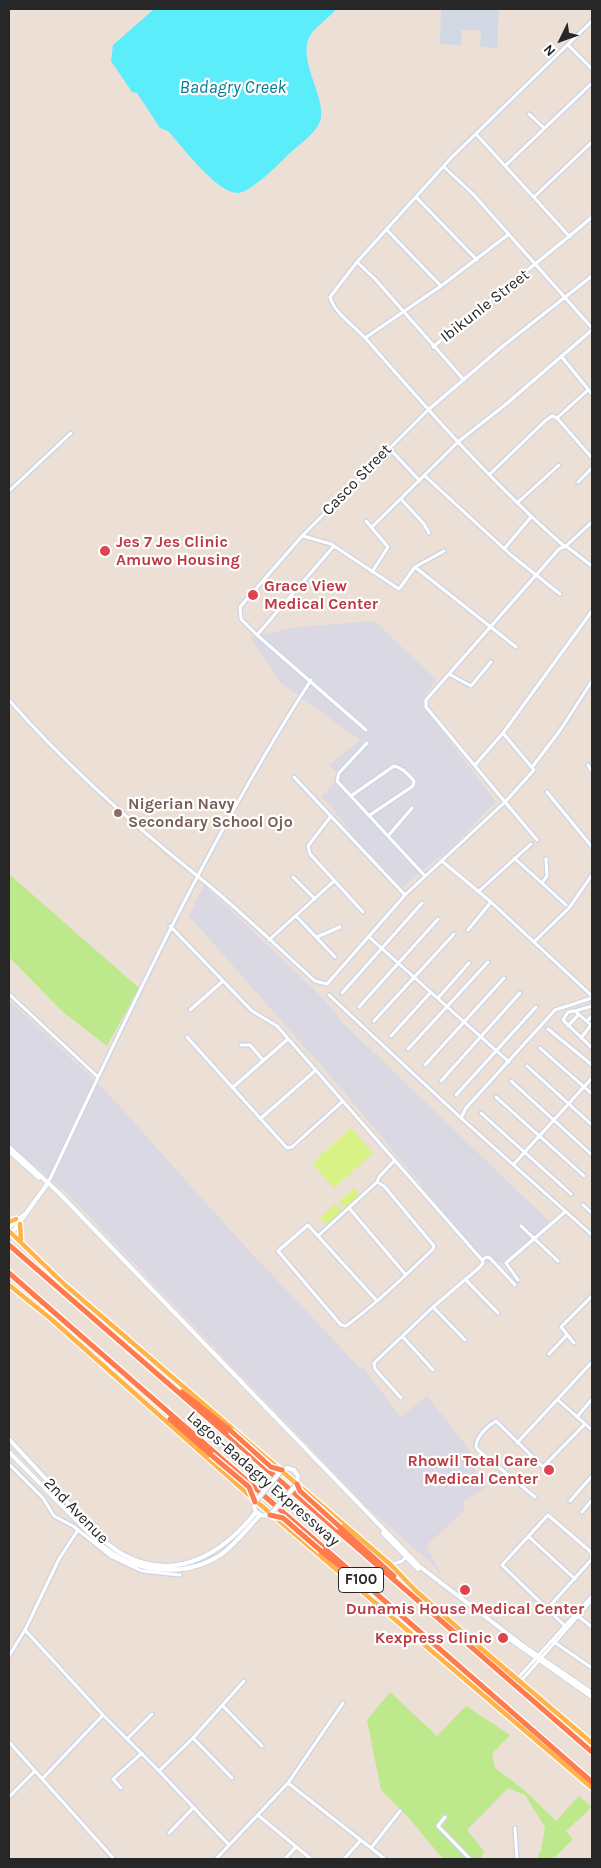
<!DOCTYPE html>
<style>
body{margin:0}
#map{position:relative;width:601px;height:1868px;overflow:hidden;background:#ecdfd6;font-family:Karla,sans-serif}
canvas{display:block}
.frame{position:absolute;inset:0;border:10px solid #272727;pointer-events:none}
.north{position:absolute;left:536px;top:15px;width:50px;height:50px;-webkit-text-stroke:4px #fff;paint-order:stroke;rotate:228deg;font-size:14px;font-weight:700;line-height:20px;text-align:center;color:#272727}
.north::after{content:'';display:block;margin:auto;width:18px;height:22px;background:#272727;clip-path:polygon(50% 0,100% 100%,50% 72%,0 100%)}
</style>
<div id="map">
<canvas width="601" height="1868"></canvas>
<div class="frame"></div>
<div class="north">N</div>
</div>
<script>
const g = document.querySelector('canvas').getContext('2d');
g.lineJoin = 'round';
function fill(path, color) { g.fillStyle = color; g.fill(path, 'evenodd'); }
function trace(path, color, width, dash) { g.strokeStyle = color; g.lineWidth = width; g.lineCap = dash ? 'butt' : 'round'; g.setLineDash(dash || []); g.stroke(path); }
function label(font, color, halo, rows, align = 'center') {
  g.font = font + ' Karla,sans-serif'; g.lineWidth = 4.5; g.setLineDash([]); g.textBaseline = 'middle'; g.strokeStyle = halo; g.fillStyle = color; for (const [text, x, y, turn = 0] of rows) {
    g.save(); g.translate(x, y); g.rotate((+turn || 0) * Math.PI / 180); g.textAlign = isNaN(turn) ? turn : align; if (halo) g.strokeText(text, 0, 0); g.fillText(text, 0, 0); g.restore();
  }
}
const industrial = new Path2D(`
 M374,621L436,679L421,703L496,802L450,849L402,887L350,832L330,805L321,797L341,777L329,765L360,740L281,683L250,637L299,627Z
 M204,885L321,996L344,1024L553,1225L505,1264L492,1261L488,1265L340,1087L189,916Z
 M9,1000L104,1089L240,1241L361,1369L363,1368L401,1417L427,1396L469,1449L479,1481L486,1487L464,1501V1511L426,1546L443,1577L429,1561L364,1504L66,1192L9,1145Z`);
const education = new Path2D(`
 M64,766L192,876L171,860Z`);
const airport = new Path2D(`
 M441,9L499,10L497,48L480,47L481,32L479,30H462L461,45L440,44Z`);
const green = new Path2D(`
 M9,874L139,988L107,1046L63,1012L9,957Z
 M390,1692L437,1736L466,1706L510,1735L492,1754L495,1768L523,1789L556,1821L579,1796L592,1807L566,1831L573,1839L553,1859H536L541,1851L545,1827L525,1795L508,1788L467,1830L484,1851L481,1859H443L408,1817L381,1790L367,1720Z`);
const pitch = new Path2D(`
 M351,1128L373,1153L334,1188L312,1163Z
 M354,1188L360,1195L345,1208L339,1201Z
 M335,1204L342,1211L327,1225L320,1218Z`);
const water = new Path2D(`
 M154,9H336C330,17 314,28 310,36C297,59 324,93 321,117C320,131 298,145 289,154C279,164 251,192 238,193C216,193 183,147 168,131L160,128L137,93L132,92L111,61L113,45Z`);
const street = new Path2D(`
 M568,45L592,69
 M529,114L544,128
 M476,134L570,237
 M506,165L592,83
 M444,167L473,194L592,328
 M416,197L477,260
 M534,197L592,142
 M387,230L441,286
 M357,262L375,279L464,380
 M365,338L441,286L509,234
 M433,347C485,302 540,262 592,217
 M561,356L592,394
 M557,418L592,458
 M389,448L420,481
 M490,474L545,421L552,416L557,418L588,390
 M425,476L511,555L560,594
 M578,482L592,468
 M9,491L71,433
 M401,499L424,524L429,533
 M517,503L559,465
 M366,521L388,547L372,572
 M372,527L459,441L505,405L592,330
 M303,536L331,544L399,589L415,567L444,551
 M564,546C492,483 429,411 367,340C356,327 334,313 330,297L357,262L451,158L592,21
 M566,546L592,566
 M504,549L531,517
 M415,567L516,647
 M257,635L334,546
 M449,674L471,686L491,662
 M9,700C65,764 129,821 195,874C237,907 275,945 315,981L327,984L405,895L505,802L426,707V700L559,549L566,546L592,522
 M366,730L257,635L241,619L240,607L302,536L428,410L503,346L592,276
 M503,733L534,770L505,802L537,840
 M367,743L339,773L337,781L425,876
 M475,765L503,733L592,611
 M588,765L592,772
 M533,766L561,729L592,681
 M294,777L405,895
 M547,792L592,847
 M351,796L394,766C402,767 409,775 414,781L413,786L370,815
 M331,816L308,846L310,854L363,912
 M388,836L412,808
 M514,858L542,883L547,876L546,859
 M443,862L491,902L592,996
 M293,877L315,899
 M542,883L566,905
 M479,891L531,844
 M297,917L335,957
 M170,926L252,1011L277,1026L482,1260L483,1263L480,1267L433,1307L374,1363L375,1369L401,1398
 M468,930L491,902
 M317,937L340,927
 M369,937L509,1062
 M269,940L334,881
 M535,941L569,908L592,875
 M342,993L422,903
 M9,994L98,1077
 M329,995L461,1118L592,1235
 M438,998L469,963
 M359,1007L438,919
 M190,1010L223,981
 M575,1011L592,1006
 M374,1021L454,934
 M587,1021L592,1016
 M568,1026L579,1014
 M592,1026L575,1011L568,1012L563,1020L592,1048
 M548,1029L592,1065
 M391,1036L431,992
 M187,1037L287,1148L292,1147L343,1101
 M581,1038L591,1025
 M241,1045H250L263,1060
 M540,1048L592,1094
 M408,1049L488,962
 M425,1065L504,978
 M527,1066L592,1125
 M441,1081L520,993
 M511,1081L592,1155
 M232,1088L288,1039
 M456,1095L536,1007
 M496,1097L584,1176
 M481,1113L571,1194
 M461,1118L466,1108L555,1010L592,998
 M260,1119L316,1070
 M513,1165L592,1078
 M48,1183C129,1012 208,840 311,680
 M583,1205L592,1213
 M349,1208L406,1275
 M521,1226L558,1261
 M318,1236L377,1182L379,1177L395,1160
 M482,1260L487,1257L490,1258L515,1285
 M465,1279L498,1313
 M518,1280L506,1263L565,1212
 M377,1301L308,1225L278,1251L341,1325L346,1326C377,1303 405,1276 433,1249L434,1246L384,1186L377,1182
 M433,1307L465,1340
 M402,1336L433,1370
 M574,1343L561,1327L592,1296
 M549,1354L566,1336
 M558,1400L592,1430
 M577,1417L592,1399
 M517,1443L592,1362
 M9,1464L43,1498L54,1516L73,1526L112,1557L142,1571L180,1575
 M535,1497L478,1450L476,1447C476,1437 487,1426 496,1421L543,1467L585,1424
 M570,1501L592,1476
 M582,1512L592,1500
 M528,1536L575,1579
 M391,1565L402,1561L407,1556
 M548,1608L592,1559L591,1552L548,1515L502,1565L565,1626
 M578,1616L592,1627
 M25,1630L103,1715L159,1771
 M554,1642L592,1668
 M9,1656L25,1630L59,1559L78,1530
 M518,1678L592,1596
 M521,1681L592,1600
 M223,1706L262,1746
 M128,1738L152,1714
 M193,1738L232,1778
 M9,1742L114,1859
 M42,1779L103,1715
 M288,1783L385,1859
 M121,1788L113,1779L142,1753
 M9,1797L34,1772
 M259,1816L311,1859
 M445,1817L438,1826L470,1859
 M515,1828L517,1859
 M169,1833L194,1807
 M229,1845L159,1771L193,1738L244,1681
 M371,1848L400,1811
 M216,1859L288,1783L343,1703
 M285,1859L296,1847
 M344,1859L361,1840`);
const secondary = new Path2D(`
 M9,1147L59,1193L419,1566L525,1647L592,1693
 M9,1151L39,1178
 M9,1227L25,1214
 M9,1237L48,1183
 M9,1439C31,1463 54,1488 76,1512C91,1527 105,1545 124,1555C177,1583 223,1553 256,1512
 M9,1452L100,1544C132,1572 181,1579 219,1556C234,1546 247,1529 260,1515
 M282,1470L287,1468L294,1470L298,1476L297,1484
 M255,1502C252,1512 260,1518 270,1515
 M383,1533L418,1569
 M507,1637L592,1697`);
const primary = new Path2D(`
 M9,1222L16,1219
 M20,1224L21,1240
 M9,1231L64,1284L391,1565L415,1590L483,1650L592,1743
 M9,1285L51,1319L249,1495L592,1788`);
const highway = new Path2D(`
 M9,1245L592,1752
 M9,1273L592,1782
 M182,1392L231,1431
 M170,1419L211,1455
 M340,1527L394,1576
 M321,1551L342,1568`);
const secondaryBridge = new Path2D(`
 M255,1502L282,1470
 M270,1515L297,1484`);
const highwayBridge = new Path2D(`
 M231,1431L271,1467L282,1470
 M211,1455L249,1487L255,1502
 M297,1484L300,1491L340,1527
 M270,1515L283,1518L321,1551`);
const markers = [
 [105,551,6,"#e0444e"],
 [253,595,6,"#e0444e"],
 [118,813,5,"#8d6e63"],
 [549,1470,6,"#e0444e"],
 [465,1590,6,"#e0444e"],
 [503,1638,6,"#e0444e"]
];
const shields = [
 [361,1580,45]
];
const shieldNames = [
 ["F100",361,1580]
];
const streetNames = [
 ["Ibikunle Street",485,306,-38],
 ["Casco Street",357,480,-46],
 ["Lagos-Badagry Expressway",263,1479,41],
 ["2nd Avenue",76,1511,46]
];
const healthNames = [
 ["Jes 7 Jes Clinic",116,542],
 ["Amuwo Housing",116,560],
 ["Grace View",264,586],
 ["Medical Center",264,604],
 ["Rhowil Total Care",538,1461,"right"],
 ["Medical Center",538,1479,"right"],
 ["Dunamis House Medical Center",465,1609,"center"],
 ["Kexpress Clinic",492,1638,"right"]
];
const educationNames = [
 ["Nigerian Navy",128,804],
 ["Secondary School Ojo",128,822]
];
const waterNames = [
 ["Badagry Creek",233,88]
];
fill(industrial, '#d9d8e3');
fill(education, '#f0d9c3');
fill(airport, '#d2d8e4');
fill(green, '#bde98c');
fill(pitch, '#d8f286');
fill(water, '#5cedfb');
trace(street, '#ccd4e2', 5.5);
trace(secondary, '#ccd4e2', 6);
trace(primary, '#fff', 7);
trace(highway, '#fff', 8);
trace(street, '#fff', 3);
trace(secondary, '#fff', 4);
trace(primary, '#ffb348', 4.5);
trace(highway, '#ff7b4e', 5);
trace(secondaryBridge, '#ccd4e2', 6, []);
trace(highwayBridge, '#fff', 8, []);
trace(secondaryBridge, '#fff', 4);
trace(highwayBridge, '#ff7b4e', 5);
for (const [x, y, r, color] of markers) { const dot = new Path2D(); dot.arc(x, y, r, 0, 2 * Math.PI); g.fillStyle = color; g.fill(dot); trace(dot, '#fff', 2); }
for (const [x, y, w] of shields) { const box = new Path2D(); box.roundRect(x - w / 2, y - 12.5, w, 25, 4); g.fillStyle = '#fff'; g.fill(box); trace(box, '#272727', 1); }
label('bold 15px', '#272727', null, shieldNames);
label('16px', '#272727', '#fff', streetNames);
label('bold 16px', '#be3a42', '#fff', healthNames, 'left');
label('bold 16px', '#785e54', '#fff', educationNames, 'left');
label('italic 18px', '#027c94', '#fff', waterNames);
</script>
